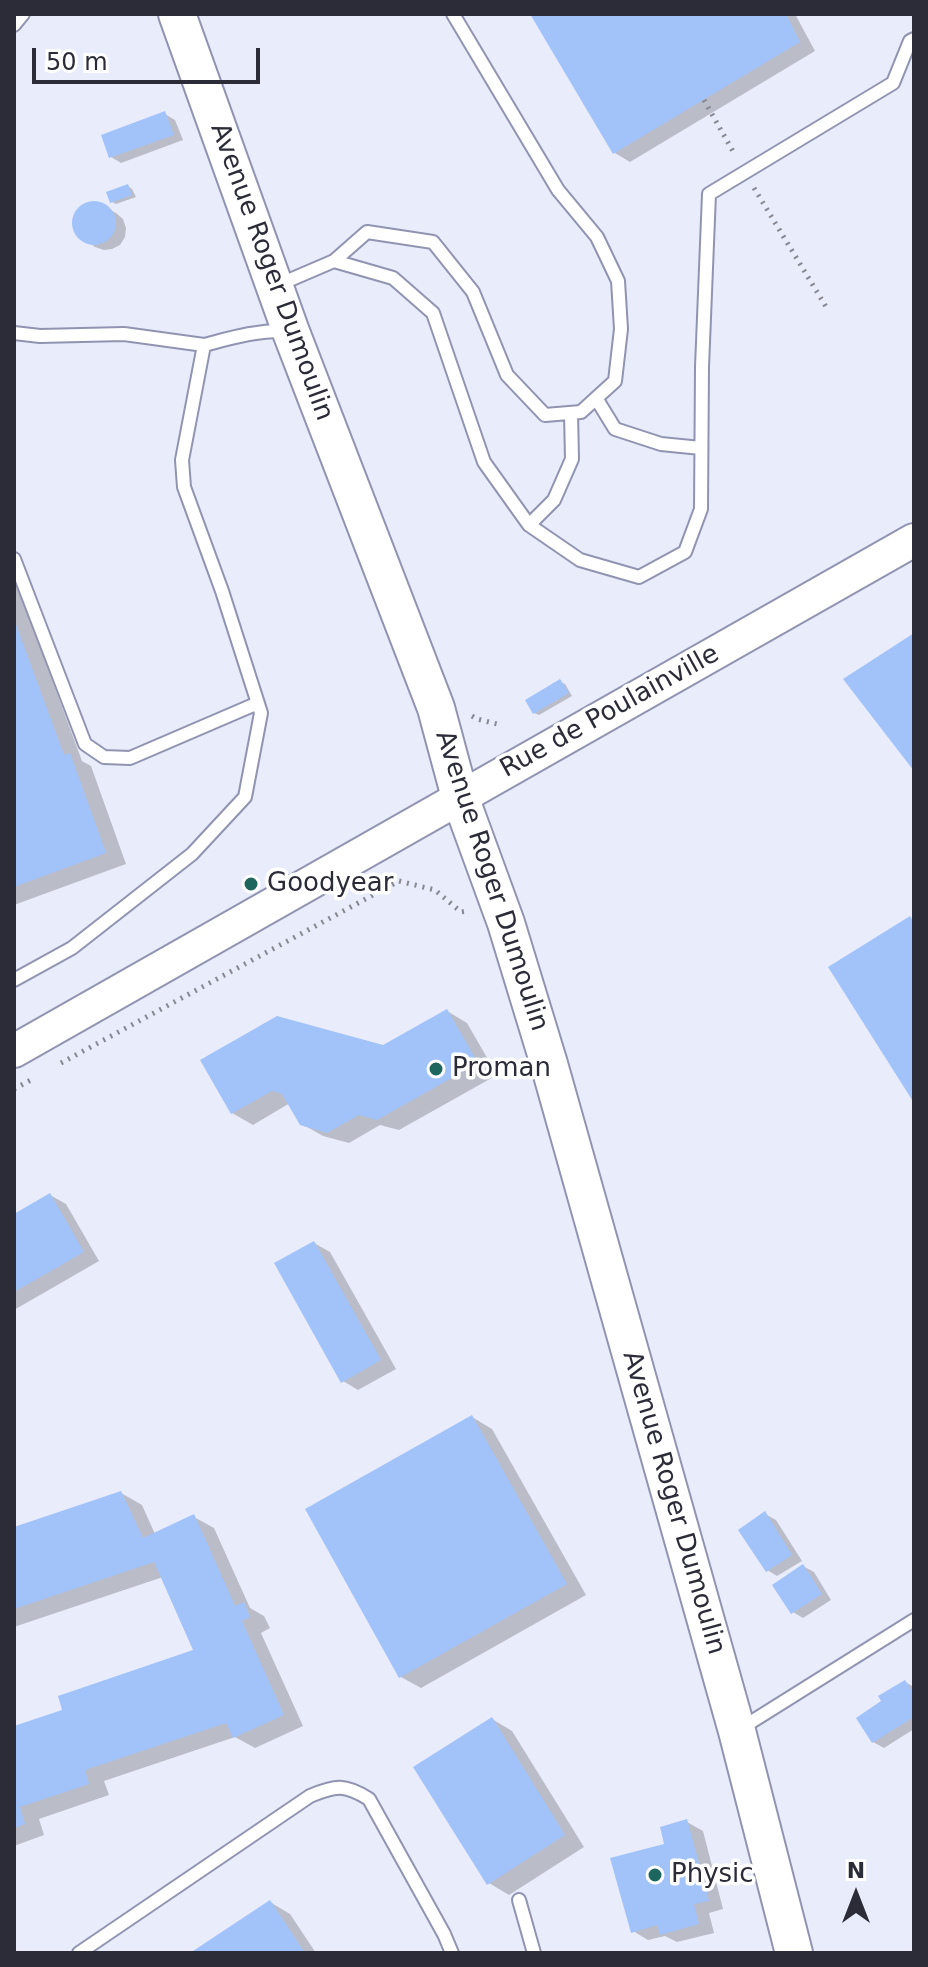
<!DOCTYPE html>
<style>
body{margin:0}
#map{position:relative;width:928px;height:1967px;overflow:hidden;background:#f6f7fe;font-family:"DejaVu Sans",sans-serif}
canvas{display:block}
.frame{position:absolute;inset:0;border:16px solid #2b2c38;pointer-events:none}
.north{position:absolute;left:816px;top:1855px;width:80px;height:80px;-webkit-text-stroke:6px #fff;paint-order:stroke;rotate:0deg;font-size:22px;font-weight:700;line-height:32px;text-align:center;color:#2b2c38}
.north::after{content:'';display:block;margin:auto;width:28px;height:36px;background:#2b2c38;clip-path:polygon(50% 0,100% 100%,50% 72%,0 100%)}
.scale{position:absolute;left:32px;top:48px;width:228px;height:36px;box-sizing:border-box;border:4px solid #2b2c38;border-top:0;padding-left:10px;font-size:24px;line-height:28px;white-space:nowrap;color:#2b2c38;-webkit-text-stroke:6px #fff;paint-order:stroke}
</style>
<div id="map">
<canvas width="928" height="1967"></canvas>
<div class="frame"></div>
<div class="north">N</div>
<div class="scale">50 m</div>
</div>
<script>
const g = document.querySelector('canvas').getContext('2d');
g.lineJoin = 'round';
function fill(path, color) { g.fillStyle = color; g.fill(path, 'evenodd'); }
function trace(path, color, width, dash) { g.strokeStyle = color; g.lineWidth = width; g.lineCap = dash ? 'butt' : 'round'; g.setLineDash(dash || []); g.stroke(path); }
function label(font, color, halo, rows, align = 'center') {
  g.font = font + ' "DejaVu Sans",sans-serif'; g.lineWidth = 7; g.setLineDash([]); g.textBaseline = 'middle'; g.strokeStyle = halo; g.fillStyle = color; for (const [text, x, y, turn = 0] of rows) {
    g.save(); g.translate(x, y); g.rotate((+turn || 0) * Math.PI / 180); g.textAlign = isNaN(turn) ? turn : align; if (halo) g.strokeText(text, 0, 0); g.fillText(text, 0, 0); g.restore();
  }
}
const built = new Path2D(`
 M14,14H914V1953H14Z`);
const shadow = new Path2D(`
 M532,14H795L815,51L630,162L615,153Z
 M165,114L175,120L183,140L121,163L111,157Z
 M128,186L132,189L136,197L116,204L112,202Z
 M96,203L116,213L123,219L126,228L125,237L120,245L112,249L104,250L95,247L77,234L74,226L75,218L80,210L87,205Z
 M14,577L82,761L91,766L126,864L14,905Z
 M560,682L565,684L572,696L539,715L534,713Z
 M447,1011L467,1023L497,1075L399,1130L380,1125L349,1143L323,1136L302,1124L290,1103L253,1125L232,1113L203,1061L383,1047Z
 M50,1195L66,1204L99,1261L14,1310V1216Z
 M314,1243L330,1252L396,1369L358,1390L343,1381Z
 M472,1417L492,1429L586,1595L421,1688L401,1677Z
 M121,1493L142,1505L155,1534L194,1517L214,1528L250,1608L264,1616L270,1628L261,1633L303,1726L255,1748L235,1737L104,1781L109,1795L39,1819L44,1835L14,1846V1728L65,1711L196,1651L163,1577L14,1627V1529Z
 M765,1514L776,1520L802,1561L777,1576L767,1570Z
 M803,1566L814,1572L831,1600L803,1618L793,1612Z
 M905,1682L914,1687V1729L884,1748L873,1742Z
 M492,1719L512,1731L584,1847L509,1895L489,1883Z
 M687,1822L703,1831L723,1909L709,1913L714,1933L677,1942L665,1936L648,1940L633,1931L666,1845Z
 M270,1902L290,1914L316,1953H194Z`);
const building = new Path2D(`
 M530,14H786L800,42L613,154Z
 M165,111L174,135L109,158L101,135Z
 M128,184L132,195L110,203L106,192Z
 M72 223a22 22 0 1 1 44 0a22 22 0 1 1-44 0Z
 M14,619L64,755L70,753L106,853L14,887Z
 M914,633V771L843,679Z
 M560,679L569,693L533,714L525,700Z
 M910,916L914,923V1103L828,967Z
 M447,1009L478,1063L377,1120L359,1115L327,1133L300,1125L282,1094L272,1091L231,1114L200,1060L277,1016L383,1045Z
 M50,1193L84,1252L14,1292V1214Z
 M314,1241L381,1360L341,1383L274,1263Z
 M472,1415L567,1584L399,1678L305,1509Z
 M121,1491L143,1538L194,1514L235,1606L244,1602L250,1617L242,1621L284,1715L233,1738L226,1723L85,1770L89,1784L20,1807L25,1824L14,1828V1726L62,1710L58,1696L193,1650L154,1562L14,1609V1527Z
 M765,1511L792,1555L766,1572L738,1530Z
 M803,1564L822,1594L791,1614L772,1585Z
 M905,1680L914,1694V1717L872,1743L856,1718L881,1701L878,1696Z
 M492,1717L565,1835L487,1885L413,1767Z
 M687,1819L709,1901L694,1904L699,1924L660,1935L657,1925L631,1933L610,1858L664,1844L660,1827Z
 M270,1900L305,1953H190Z`);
const path = new Path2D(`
 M704,100L735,155
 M754,188L828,310
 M472,716L477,719L497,724
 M61,1063L399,881L435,890L461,912L468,911
 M14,1089L31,1080`);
const service = new Path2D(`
 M14,25L23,14
 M334,261L393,278L433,313L484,462L529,525L580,560L639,577L685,552L701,509L702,367L709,194L893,83L910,41L914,39
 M278,285L334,261L367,232L433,242L473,292L507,375L545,415L581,412L615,381L621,329L618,281L597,237L558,190L453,14
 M14,333L40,336L124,334L204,345
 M596,398L615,429L661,444L701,448
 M529,525L554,500L572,459L571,413
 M14,559L85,744L104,757L130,758L258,703
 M14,980L72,948L192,854L245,797L261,713L222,591L184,487L182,460L204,345C231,338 258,330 286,331
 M740,1729L914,1620
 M519,1900L534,1953
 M79,1953L310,1796C336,1785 345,1784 369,1799L444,1934L452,1953`);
const tertiary = new Path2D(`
 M14,1051L914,540`);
const secondary = new Path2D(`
 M177,14L291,332L436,708L460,797L506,923L549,1064L737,1731L794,1953`);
const markers = [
 [251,884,8,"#1d665d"],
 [436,1069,8,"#1d665d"],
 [655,1875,8,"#1d665d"]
];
const streetNames = [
 ["Avenue Roger Dumoulin",271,272,70],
 ["Rue de Poulainville",610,712,-29],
 ["Avenue Roger Dumoulin",491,881,72],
 ["Avenue Roger Dumoulin",673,1503,74]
];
const poiNames = [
 ["Goodyear",267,884],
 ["Proman",452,1069],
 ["Physic",671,1875]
];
fill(built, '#e9ecfb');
fill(shadow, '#0003');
fill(building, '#a2c3fa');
trace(service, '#9094b1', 16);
trace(tertiary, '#9094b1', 36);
trace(secondary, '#9094b1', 40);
trace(path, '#878891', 5, [2, 6]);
trace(service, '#fff', 12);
trace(tertiary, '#fff', 32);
trace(secondary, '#fff', 36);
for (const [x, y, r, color] of markers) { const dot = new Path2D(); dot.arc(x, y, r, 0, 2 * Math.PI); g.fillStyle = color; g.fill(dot); trace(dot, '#fff', 3); }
label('26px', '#2b2c38', '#fff', streetNames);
label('26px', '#2b2c38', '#fff', poiNames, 'left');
</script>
